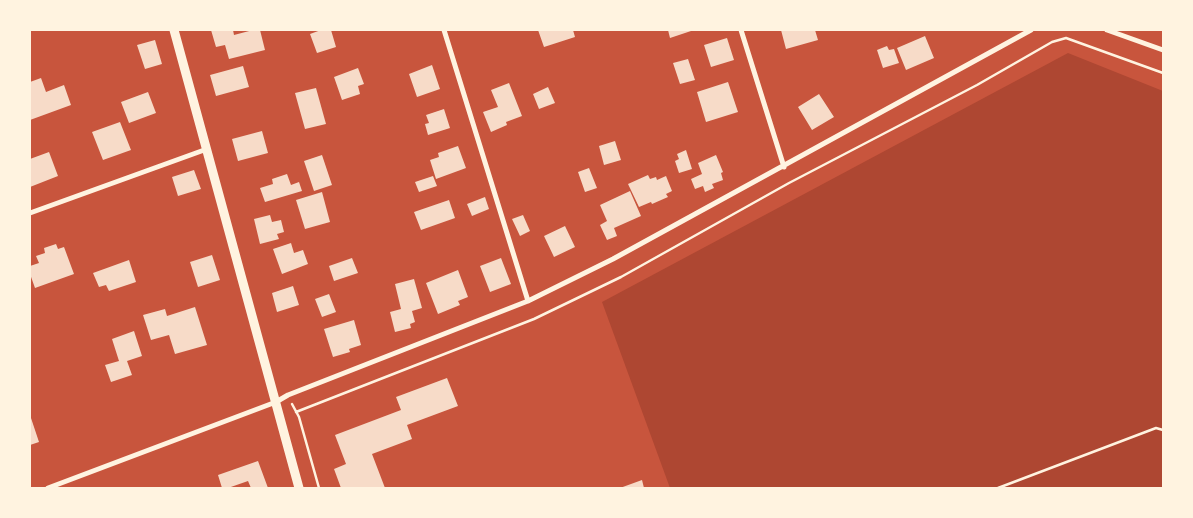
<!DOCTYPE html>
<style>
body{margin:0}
#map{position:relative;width:1193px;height:518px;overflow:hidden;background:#c8553d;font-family:"DM Sans",sans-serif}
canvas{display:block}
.frame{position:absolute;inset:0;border:31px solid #fff3e0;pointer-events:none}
</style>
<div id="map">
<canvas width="1193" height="518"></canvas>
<div class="frame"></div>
</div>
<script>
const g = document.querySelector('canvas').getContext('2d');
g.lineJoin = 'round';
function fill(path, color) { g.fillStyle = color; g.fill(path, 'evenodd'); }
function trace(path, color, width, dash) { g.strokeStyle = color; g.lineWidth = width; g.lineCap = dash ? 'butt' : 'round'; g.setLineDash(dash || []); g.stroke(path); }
const green = new Path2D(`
 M1068,53L1163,91V488H670L602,302Z`);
const building = new Path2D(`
 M211,30H233L234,35L253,30H260L265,50L229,59L225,45L216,47Z
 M321,30H331L336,47L317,53L310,34Z
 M538,30H573L575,37L544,47Z
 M668,30H694L670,38Z
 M781,30H815L818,40L786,49Z
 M925,36L934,58L906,70L897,48Z
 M727,38L734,60L711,67L704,45Z
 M155,40L162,64L145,69L137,45Z
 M887,46L889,50L894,49L899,63L883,68L877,50Z
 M688,59L695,80L680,84L673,63Z
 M432,65L440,89L417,97L409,74Z
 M243,66L249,87L216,96L210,75Z
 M358,68L364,84L358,86L360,94L342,100L334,77Z
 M41,78L46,92L64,85L71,105L30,120V82Z
 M728,82L738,112L706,122L697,92Z
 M509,83L522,116L506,122L507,125L491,132L483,112L498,107L491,90Z
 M548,87L555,103L539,109L533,94Z
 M316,88L326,124L305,129L295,93Z
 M148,92L156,113L129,123L121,102Z
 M819,94L834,117L812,130L798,107Z
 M444,109L450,128L428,135L425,124L429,123L426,115Z
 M120,122L131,150L103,160L92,132Z
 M262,131L268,153L238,161L232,139Z
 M615,141L621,160L604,165L599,146Z
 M458,146L466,168L436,179L430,160L439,157L438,153Z
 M686,150L692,169L679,173L675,161L679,159L677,154Z
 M49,152L58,176L30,187V159Z
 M322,155L332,185L314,191L304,161Z
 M716,155L723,172L721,173L723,180L712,184L714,188L705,192L703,186L695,189L691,179L702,174L698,163Z
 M589,168L597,188L585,192L578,172Z
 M194,170L201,189L178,196L172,177Z
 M287,174L291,185L299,182L302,191L265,202L260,188L273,184L272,179Z
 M648,175L650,179L656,177L657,180L666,176L672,191L666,194L668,197L652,204L651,202L639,207L628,184Z
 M433,176L437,186L419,192L415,182Z
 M630,191L641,216L614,228L617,236L607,240L600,225L607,221L600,205Z
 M322,192L330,222L305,229L296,200Z
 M485,197L489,209L472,216L467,204Z
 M449,200L455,218L421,230L414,212Z
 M270,215L272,222L281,220L284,232L277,234L279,239L260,244L254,219Z
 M523,215L530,231L520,236L512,219Z
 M565,226L575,247L554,257L544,236Z
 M291,243L294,253L303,250L308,264L282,274L273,249Z
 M56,244L58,249L64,247L74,274L35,288L30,274V266L39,263L36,256L45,253L44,248Z
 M212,255L220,280L198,287L190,262Z
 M352,258L358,273L334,281L329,266Z
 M501,258L511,284L490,292L480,266Z
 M129,260L136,282L109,291L106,285L99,287L93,273Z
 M458,270L468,297L458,301L460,305L438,314L426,283Z
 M414,279L422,308L412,311L415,322L410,324L411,328L395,332L390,312L401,309L395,284Z
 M293,286L299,305L277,312L272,293Z
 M329,294L336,312L322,317L315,299Z
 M195,307L207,345L175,354L169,335L151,340L143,315L165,309L167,316Z
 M354,320L361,345L349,349L350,352L333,357L324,329Z
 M134,331L142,356L127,361L132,375L111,382L105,365L119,361L112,339Z
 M447,378L458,406L407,425L412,439L372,454L385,488H341L334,469L346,464L335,435L401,410L396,397Z
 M30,415L39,442L30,445Z
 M258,461L268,488H251L248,481L228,488H222L218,475Z
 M642,480L644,488H620Z`);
const path = new Path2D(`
 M292,404L299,417L319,488
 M296,412L534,319L621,277L789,183L977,85L1052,42L1066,38L1163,73
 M998,488L1156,428L1163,430`);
const minor = new Path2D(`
 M444,30L528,301
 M741,30L784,167
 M1107,30L1163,50
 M30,213L207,149
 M48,488L276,402L288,395L528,301L613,259L1031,30`);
const tertiary = new Path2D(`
 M174,30L299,488`);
fill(green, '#ae4732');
fill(building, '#f7dbc8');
trace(path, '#fff3e0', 2.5);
trace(minor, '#fff3e0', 5);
trace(tertiary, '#fff3e0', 9);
</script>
